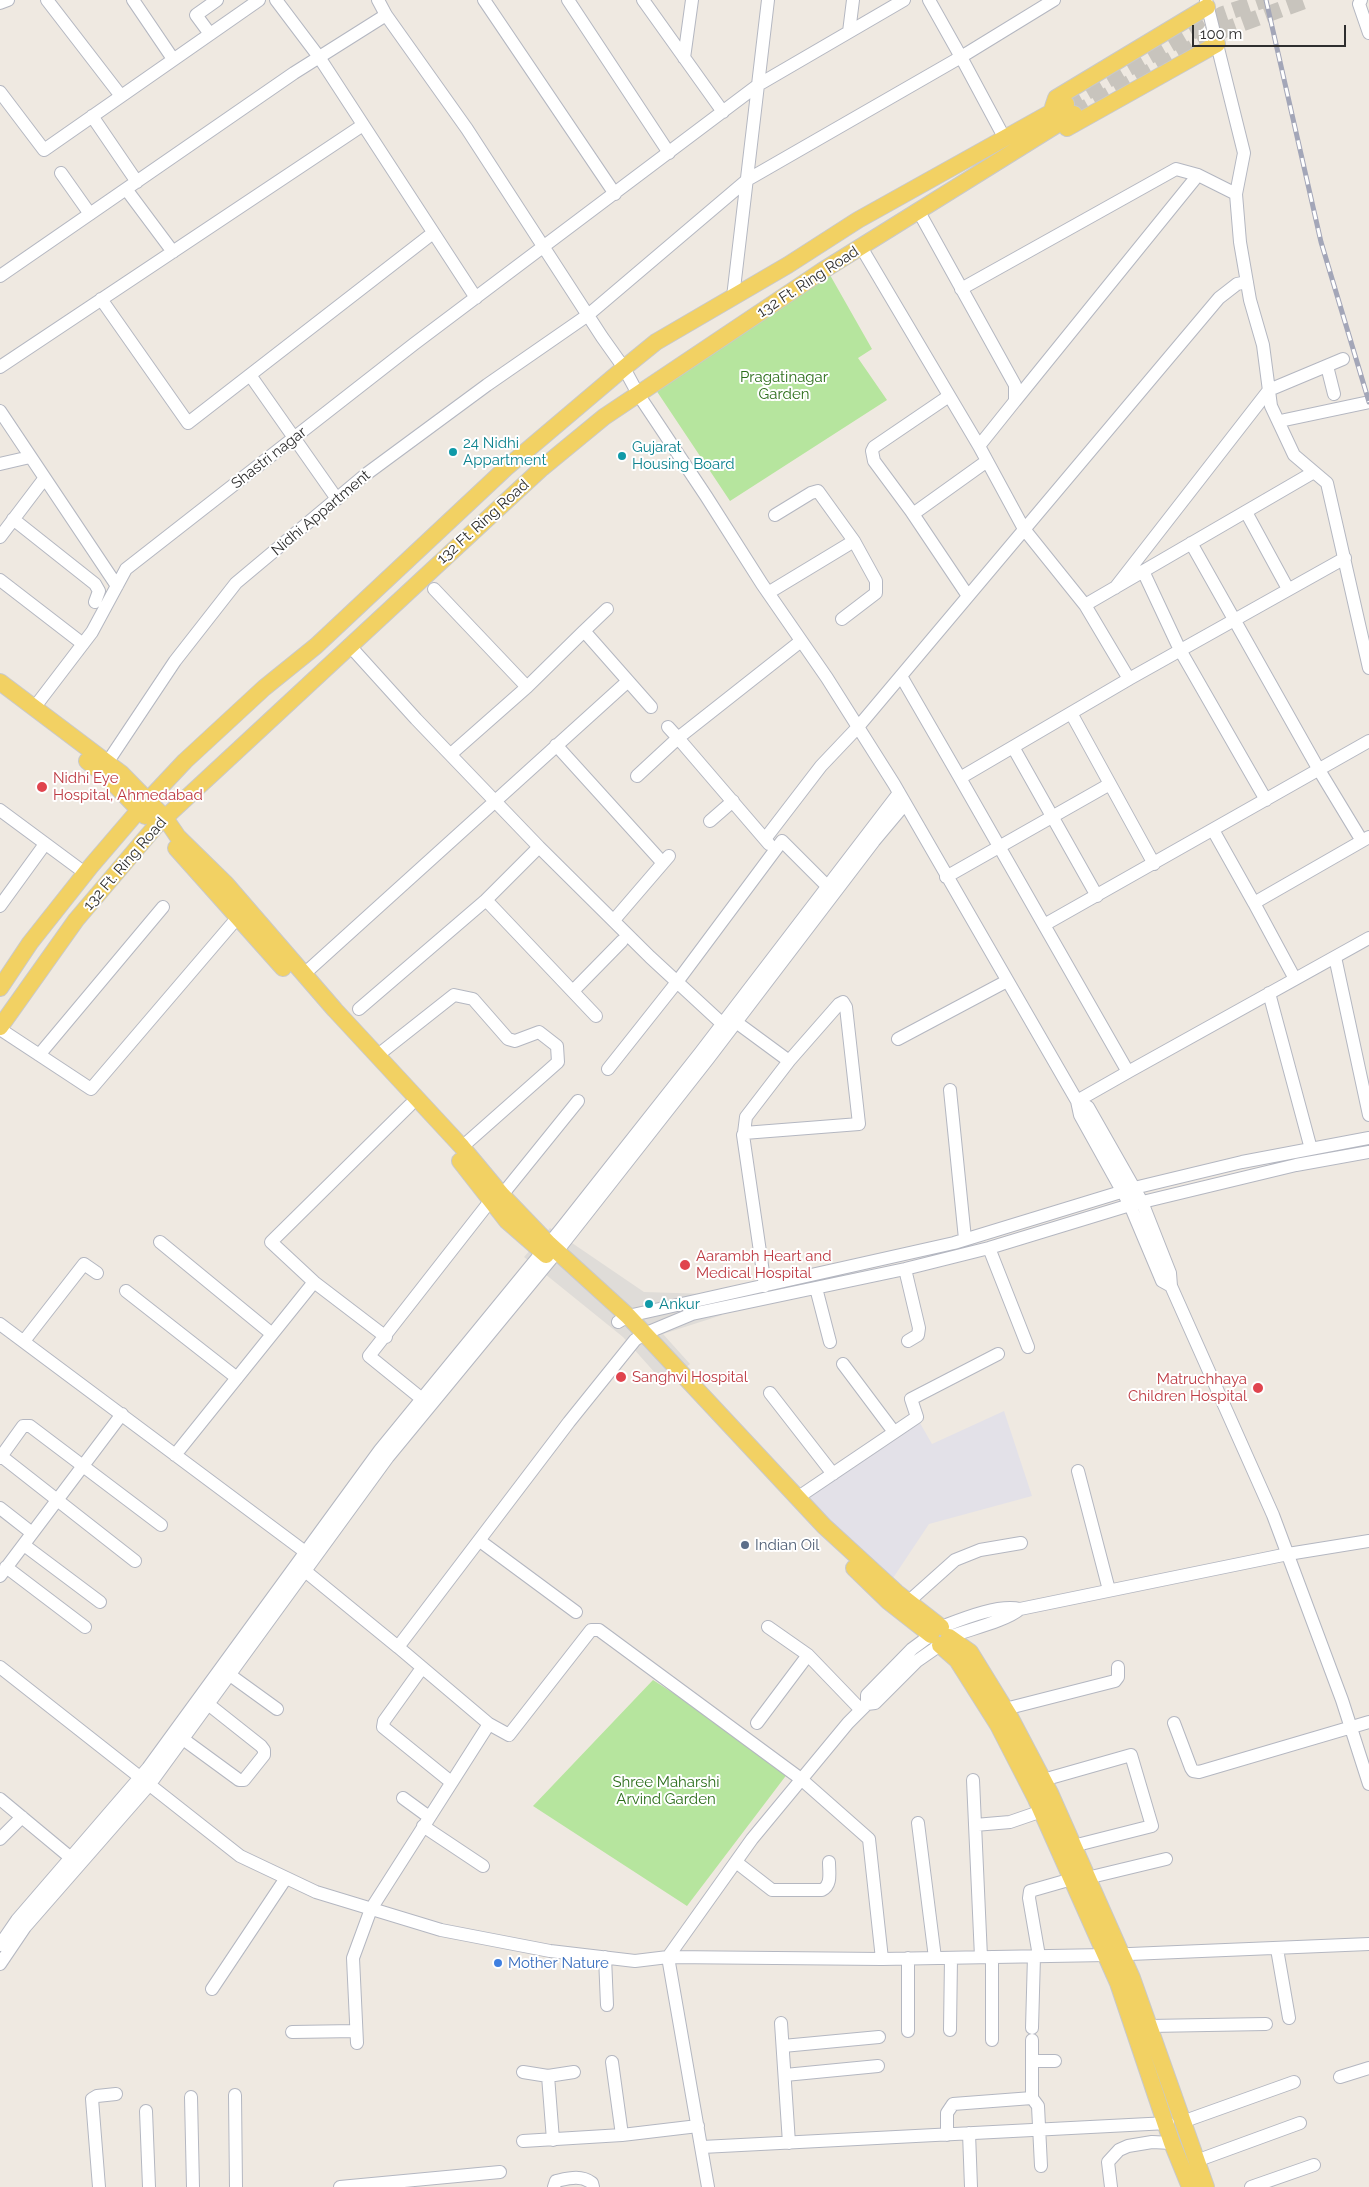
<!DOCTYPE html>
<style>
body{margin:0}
#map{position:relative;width:1369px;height:2187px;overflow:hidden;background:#efe9e1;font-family:Raleway,sans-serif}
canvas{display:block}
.scale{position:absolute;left:1192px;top:25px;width:154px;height:22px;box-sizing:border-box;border:2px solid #2e2e2e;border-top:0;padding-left:6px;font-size:15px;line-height:18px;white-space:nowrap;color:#2e2e2e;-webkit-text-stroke:4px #fff;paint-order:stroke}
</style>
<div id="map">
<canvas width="1369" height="2187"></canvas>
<div class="scale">100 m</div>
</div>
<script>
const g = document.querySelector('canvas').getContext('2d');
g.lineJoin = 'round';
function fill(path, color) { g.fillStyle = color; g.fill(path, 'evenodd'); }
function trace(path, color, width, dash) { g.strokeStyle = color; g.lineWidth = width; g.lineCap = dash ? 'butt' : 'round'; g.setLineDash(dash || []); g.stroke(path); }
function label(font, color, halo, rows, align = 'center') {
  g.font = font + ' Raleway,sans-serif'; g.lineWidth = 4; g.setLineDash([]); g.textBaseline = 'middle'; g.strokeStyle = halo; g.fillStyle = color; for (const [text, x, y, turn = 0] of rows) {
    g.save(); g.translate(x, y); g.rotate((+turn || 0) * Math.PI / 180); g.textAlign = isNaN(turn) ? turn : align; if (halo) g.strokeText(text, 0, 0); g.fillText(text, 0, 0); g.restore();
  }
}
const industrial = new Path2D(`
 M1004,1411L1032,1496L929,1524L891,1581L805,1500L920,1423L932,1444Z`);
const green = new Path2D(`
 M830,275L872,349L858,358L887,400L730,501L656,390Z
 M653,1680L791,1769L687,1906L533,1806Z`);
const plaza = new Path2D(`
 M550,1228L644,1292L708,1294L722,1315L663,1334L690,1364L665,1384L623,1337L524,1257Z`);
const majorTunnel = new Path2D(`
 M1066,104L1223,14L1264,0
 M1074,114L1224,30L1307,0`);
const minor = new Path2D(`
 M47,0L121,96
 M133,0L173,59
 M276,0L319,57L476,298
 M378,0L386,15L467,129L602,337L624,368L638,394L706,496L762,584L827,678L894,784L1077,1101L1080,1115L1130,1205L1162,1281L1171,1286
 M484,0L615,194
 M568,0L669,153
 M643,0L723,112
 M1206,0L1244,153L1236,194L1240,242L1250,300L1263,345L1271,406L1294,455L1327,483L1369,668
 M1361,0L1359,4L1369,33
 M0,3L8,0
 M849,32L853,0
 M210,34L196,15L217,0
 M684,58L692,0
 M0,92L44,150L259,0
 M92,116L137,182
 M1005,139L961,57L1054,0
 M61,173L90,214
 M126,189L173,252
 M919,212L1015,385V401L979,446
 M861,247L979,446L1024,529L1085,605L1129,679L1345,558
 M0,276L294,73L386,15
 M961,289L1176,169L1198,175
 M733,297L768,0
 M101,299L188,423L433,233
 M1327,366L1334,394
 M0,367L363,125
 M250,375L337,499
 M949,396L874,447L872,451L874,461L911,511L968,596
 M1015,401L1198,175L1236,194
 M0,411L117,586
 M1280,421L1369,402
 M0,464L30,457
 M1246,512L1288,589
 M913,514L987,461
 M775,515L811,493L818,491L854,541L876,581V593L842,619
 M13,519L95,584L99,591L95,602
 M0,537L44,479
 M1191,543L1319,770L1362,841
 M1143,571L1180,650L1266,800
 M0,580L83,644
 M1115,588L1269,390L1343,359
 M434,589L527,687
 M768,593L854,541
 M1085,605L1314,472
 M584,631L607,609
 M349,645L416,719L539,847L650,957L728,1029
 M901,676L960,778L1129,679
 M34,708L92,632L126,569L414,344L758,85L904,0
 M1071,713L1154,864
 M556,745L662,862
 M1013,747L1097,896
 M451,754L527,687L584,631L651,707
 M107,763L175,661L236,583L365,475L487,385L588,315L747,180L961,57L929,0
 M637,776L678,738L668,727
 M960,778L1128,1072L1077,1101
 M0,810L85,873
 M710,821L733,801
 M1213,830L1254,903
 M765,839L821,766L858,727L1219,298L1237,284L1247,282
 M769,844L678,738L801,641
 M946,877L1110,784
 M486,900L596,1016
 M0,906L45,844
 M614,920L669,856
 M1044,925L1369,741
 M1335,957L1369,1115
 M303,975L627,682
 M1295,979L1254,903L1369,837
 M574,990L622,941
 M1269,993L1311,1149
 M359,1009L486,900L539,847
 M736,1022L789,1061
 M0,1029L91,1089L238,917
 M898,1039L1007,981
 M39,1055L163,907
 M378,1055L454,995L473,999L508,1039L515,1041L539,1032L557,1046L558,1062L462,1147
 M608,1069L677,982L782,841L827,886
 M1128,1072L1369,938
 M950,1090L965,1239
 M1077,1101L1088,1107L1142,1202L1170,1273L1171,1286L1273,1515L1342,1700L1369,1784
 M744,1133L859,1124L846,1007L843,1002L839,1004L789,1061L746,1117L744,1133L743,1135L765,1286
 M502,1195L578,1101
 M160,1242L272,1334
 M989,1248L1028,1347
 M905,1269L919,1328L918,1335L908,1341
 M816,1288L830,1342
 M126,1291L237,1378
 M618,1322L628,1316L954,1243L1134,1188L1242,1162L1369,1138
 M0,1324L312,1557
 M386,1337L314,1282L271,1242L410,1105
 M24,1341L84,1264L97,1273
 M843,1364L894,1432
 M770,1393L833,1474
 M422,1399L369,1356L491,1200
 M175,1455L314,1282
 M1,1456L135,1561
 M0,1458L23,1426H30L161,1525
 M1078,1471L1109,1590
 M797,1498L917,1417L911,1399L998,1354
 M0,1508L32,1533
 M480,1541L576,1612
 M24,1545L100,1602
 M299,1566L398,1647L569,1422L635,1340L644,1334L692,1314L905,1269L989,1248L1130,1205L1296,1165L1369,1152
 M6,1567L85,1627
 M0,1576L122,1414
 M908,1602L955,1560L980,1550L1021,1543
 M768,1627L808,1655L861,1710
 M941,1627C962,1619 998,1604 1020,1609L1288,1554L1369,1541
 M949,1637C970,1629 1006,1621 1020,1609
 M0,1667L240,1856L316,1892L441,1930L550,1951L635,1961L668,1957L882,1959L1106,1955L1369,1944
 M422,1668L384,1721L383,1727L451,1782
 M230,1675L277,1709
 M867,1704V1695L912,1649L931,1635
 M1005,1709L1115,1681L1118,1677V1667
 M757,1723L808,1655
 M1174,1723L1191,1768L1193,1771L1199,1772L1369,1722
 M489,1724L509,1735L591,1630H599L801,1779L869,1839L882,1959
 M183,1739L239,1780H244L264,1755V1750L261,1746L208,1704
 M973,1780L981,1957
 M1043,1780L1131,1755L1152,1826L1073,1846
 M403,1798L429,1817
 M0,1799L71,1858
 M918,1823L935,1958
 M975,1825L1010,1822L1042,1811
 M423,1826L483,1866
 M0,1839L22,1817
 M736,1862L772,1890H822C832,1885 829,1873 829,1862
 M1087,1878L1166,1859
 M0,1945L17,1920L148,1768L380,1450L561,1229L700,1053L899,793
 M1277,1949L1289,2018
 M1039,1956L1029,1898L1030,1891L1072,1879
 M605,1957L607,2005
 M992,1957V2040
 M0,1964L25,1927L150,1784L388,1457L551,1259L708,1059L874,841L905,804
 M212,1989L286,1878
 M781,2023L789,2143
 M1149,2026L1266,2024
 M1032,2028L1034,1956
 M950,2030L951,1958
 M908,2031V1958
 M292,2032L356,2031
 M1032,2040V2098
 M357,2043L353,1958L371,1909L489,1724L398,1647
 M783,2046L879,2037
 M1032,2061H1055
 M612,2062L622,2135
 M523,2072L548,2076L553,2140
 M785,2075L878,2066
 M548,2076L574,2072
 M1340,2077L1369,2068
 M235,2095L236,2187
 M191,2097L193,2187
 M146,2111L149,2187
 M1182,2122L1294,2082
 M969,2133L971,2187
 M947,2135V2113L953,2104L1032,2098L1038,2106L1041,2166
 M523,2141L622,2135L698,2126
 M702,2147L1168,2123
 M1196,2161L1300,2123
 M99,2187L92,2099L97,2096L116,2094
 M340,2187L500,2172
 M554,2187L556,2181C570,2178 581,2175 592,2183L593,2187
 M708,2187L668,1957L752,1839L848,1723L867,1704L875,1703L917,1661L940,1645
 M1111,2187L1108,2162L1119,2150L1128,2146L1152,2142L1172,2143
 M1251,2187L1314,2165`);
const major = new Path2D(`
 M1053,107L1056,98L1207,7
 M1067,128L1217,44
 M0,682L122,774L165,818L178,837L226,884L335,1010L462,1147L502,1195L549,1244L628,1316L824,1526L896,1592L941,1627
 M87,761L108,778L145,816
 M176,848L283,968
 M0,988L30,943L91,866L139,810L185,761L264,688L316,646L506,468L624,368L656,342L788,265L858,220L1066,104
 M0,1027L76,920L155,827L542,468L604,417L822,271L1074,114
 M460,1161L507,1221L546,1255
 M854,1568L889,1602L931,1635
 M949,1637L970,1652L1010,1717L1050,1793L1132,1978L1206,2187
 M940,1645L957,1660L998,1725L1036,1799L1118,1983L1172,2143L1190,2187`);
const rail = new Path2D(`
 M1266,0L1321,242L1369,402`);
const markers = [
 [453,452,5,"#0f9aa8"],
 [622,456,5,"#0f9aa8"],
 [42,787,6,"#e0444e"],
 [685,1265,6,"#e0444e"],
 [649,1304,5,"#0f9aa8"],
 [621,1377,6,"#e0444e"],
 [1258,1388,6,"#e0444e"],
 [745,1545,5,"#5c6f8a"],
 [498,1963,5,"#3f7fe0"]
];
const streetNames = [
 ["132 Ft. Ring Road",808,282,-33],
 ["Shastri nagar",269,458,-38],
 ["Nidhi Appartment",321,513,-40],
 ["132 Ft. Ring Road",483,522,-42],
 ["132 Ft. Ring Road",125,864,-49]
];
const parkNames = [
 ["Pragatinagar",784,377],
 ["Garden",784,394],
 ["Shree Maharshi",666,1782],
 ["Arvind Garden",666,1799]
];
const cultureNames = [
 ["24 Nidhi",463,443],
 ["Appartment",463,460],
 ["Gujarat",632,447],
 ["Housing Board",632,464],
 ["Ankur",659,1304]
];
const healthNames = [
 ["Nidhi Eye",53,778],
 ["Hospital, Ahmedabad",53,795],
 ["Aarambh Heart and",696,1256],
 ["Medical Hospital",696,1273],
 ["Sanghvi Hospital",632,1377],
 ["Matruchhaya",1247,1379,"right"],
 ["Children Hospital",1247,1396,"right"]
];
const serviceNames = [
 ["Indian Oil",755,1545]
];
const shopNames = [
 ["Mother Nature",508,1963]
];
fill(industrial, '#e3e1e8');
fill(green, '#b6e59e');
fill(plaza, '#dfdcd8');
trace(majorTunnel, '#c8c4bd', 16, [16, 8]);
trace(minor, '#b4b7c1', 14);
trace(major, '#c9c9c9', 18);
trace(minor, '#fff', 12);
trace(major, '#f2d163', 16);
trace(rail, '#a3a6b8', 5);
trace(rail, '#fff', 3, [9]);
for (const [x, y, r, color] of markers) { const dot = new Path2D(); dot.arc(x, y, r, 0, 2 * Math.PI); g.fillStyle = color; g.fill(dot); trace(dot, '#fff', 2); }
label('15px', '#2e2e2e', '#fff', streetNames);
label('15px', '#2c6e1b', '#fff', parkNames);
label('15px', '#0d838f', '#fff', cultureNames, 'left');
label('15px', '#be3a42', '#fff', healthNames, 'left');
label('15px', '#4e5e75', '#fff', serviceNames, 'left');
label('15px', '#366cbe', '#fff', shopNames, 'left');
</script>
